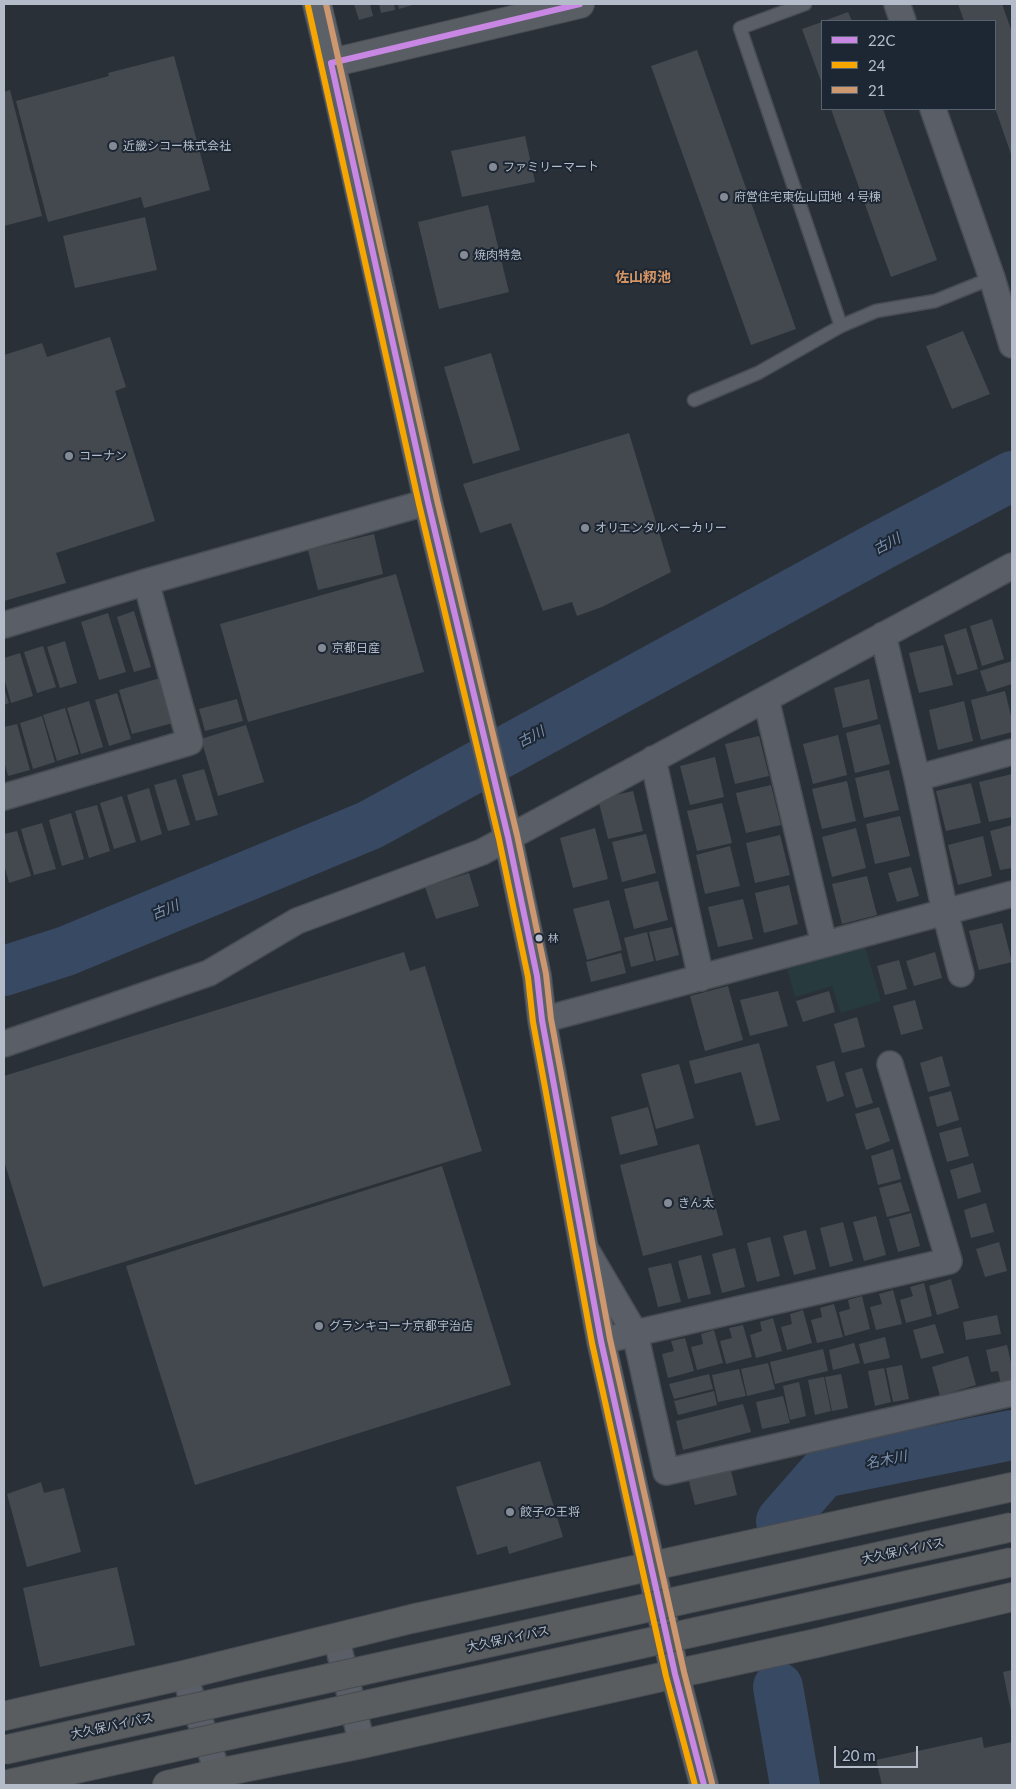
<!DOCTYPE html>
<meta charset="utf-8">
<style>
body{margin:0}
#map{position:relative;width:1016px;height:1789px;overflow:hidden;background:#2a3038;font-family:Lato,sans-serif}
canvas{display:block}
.frame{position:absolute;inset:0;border:5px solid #b4bcc9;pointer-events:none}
.legend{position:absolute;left:821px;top:20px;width:175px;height:90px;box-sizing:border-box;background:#1d2633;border:1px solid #59626f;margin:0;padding:6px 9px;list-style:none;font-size:15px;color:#b4bcc9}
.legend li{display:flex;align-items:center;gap:10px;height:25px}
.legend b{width:25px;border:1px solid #59626f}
.scale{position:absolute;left:834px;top:1746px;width:84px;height:22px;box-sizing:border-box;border:2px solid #b4bcc9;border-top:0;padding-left:6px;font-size:15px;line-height:18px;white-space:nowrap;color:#b4bcc9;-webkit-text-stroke:4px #1d2633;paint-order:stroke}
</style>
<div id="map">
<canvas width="1016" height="1789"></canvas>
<div class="frame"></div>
<ul class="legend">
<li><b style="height:6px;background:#c787e3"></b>22C</li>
<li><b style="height:6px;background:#f7a600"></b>24</li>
<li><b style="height:6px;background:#cd976f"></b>21</li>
</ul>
<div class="scale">20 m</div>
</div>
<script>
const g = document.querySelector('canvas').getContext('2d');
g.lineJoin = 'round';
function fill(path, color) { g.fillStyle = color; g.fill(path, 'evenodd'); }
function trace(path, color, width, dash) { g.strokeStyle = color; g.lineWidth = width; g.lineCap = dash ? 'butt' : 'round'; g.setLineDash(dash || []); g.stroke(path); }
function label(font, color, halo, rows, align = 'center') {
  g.font = font + ' Lato,"Noto Sans JP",sans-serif'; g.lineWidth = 4; g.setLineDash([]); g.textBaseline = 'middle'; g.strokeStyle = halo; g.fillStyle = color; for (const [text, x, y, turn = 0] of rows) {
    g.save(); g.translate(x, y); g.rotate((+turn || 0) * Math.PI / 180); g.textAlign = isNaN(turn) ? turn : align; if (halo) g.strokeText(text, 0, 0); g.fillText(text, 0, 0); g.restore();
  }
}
const green = new Path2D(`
 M865,947L881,1001L841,1013L832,986L795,997L787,969Z`);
const river = new Path2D(`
 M4,971L66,951L370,825L880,546L1012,476
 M781,1521L823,1473L1012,1435
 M778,1687L795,1785`);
const building = new Path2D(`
 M354,4H370L373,16L359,20Z
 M379,4H394L395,10L381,13Z
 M398,4H416L399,9Z
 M958,4H1002L1012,32V157L995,108V21H964Z
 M848,12L852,21H824Z
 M822,22V84L802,29Z
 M697,50L796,329L751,345L651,66Z
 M174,56L210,190L144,208L141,197L48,222L16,101L109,76L108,73Z
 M10,90L42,216L4,226V92Z
 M831,109H883L937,260L891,277Z
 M525,136L535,182L462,197L451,151Z
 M488,205L509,292L439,309L418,222Z
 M145,217L157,270L75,288L63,236Z
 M963,331L990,394L952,409L926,346Z
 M110,337L126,387L115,391L155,521L56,553L66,583L4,601V355L42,343L47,357Z
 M491,353L520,450L473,464L444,367Z
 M629,433L671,572L602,607L577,616L572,602L543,611L511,523L480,533L463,484Z
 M374,534L383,574L318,590L308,550Z
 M396,574L424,672L248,722L220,624Z
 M134,611L151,667L134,672L117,617Z
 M108,613L126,672L99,680L81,622Z
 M992,619L1004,659L982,666L970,626Z
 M966,628L978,669L957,675L944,635Z
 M65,641L77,683L60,688L47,647Z
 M943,645L953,685L919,693L909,653Z
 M43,646L56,687L37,693L24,652Z
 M20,653L33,696L11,703L4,678V658Z
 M1012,661V684L987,692L980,671Z
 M160,678L173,723L132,734L119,690Z
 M869,679L878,719L843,728L834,688Z
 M4,688L9,703L4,705Z
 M1005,691L1012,720V732L981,740L971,700Z
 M117,693L131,739L109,746L95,700Z
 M237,699L243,721L205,731L199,709Z
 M89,701L103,747L81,754L67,708Z
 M964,701L973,741L938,750L929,710Z
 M65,708L79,754L57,761L43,715Z
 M42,716L55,762L33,769L20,723Z
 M17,724L30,770L8,776L4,761V727Z
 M880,724L890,764L855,773L846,733Z
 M246,725L264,782L218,796L201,739Z
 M838,735L847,775L813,784L803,744Z
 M759,736L769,776L735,784L725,744Z
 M715,757L724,797L690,805L680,766Z
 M204,769L218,815L196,821L182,775Z
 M889,770L899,810L864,818L855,778Z
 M1012,774V817L989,822L979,782Z
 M176,779L190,825L168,831L154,785Z
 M847,781L856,821L822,829L812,789Z
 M971,783L981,823L946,831L936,791Z
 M771,785L781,825L746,833L736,793Z
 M149,788L162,834L141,841L127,795Z
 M633,791L643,831L608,839L598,799Z
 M122,796L136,842L114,849L100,803Z
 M722,803L732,843L697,851L687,811Z
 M97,805L110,851L89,858L75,811Z
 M71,813L84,859L62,866L49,820Z
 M900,816L910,856L875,864L866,824Z
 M42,823L56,869L34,875L21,829Z
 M1012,825V868L1000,870L990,831Z
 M595,828L608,879L573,888L560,838Z
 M856,828L866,868L832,877L822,837Z
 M17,831L31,876L9,883L4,864V834Z
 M646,834L656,873L622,882L612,842Z
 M780,835L790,875L755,883L746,843Z
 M983,836L992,876L958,885L948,845Z
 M730,846L740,886L705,894L696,855Z
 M911,867L919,896L897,902L888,873Z
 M469,873L479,906L436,919L425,887Z
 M867,876L877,915L842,924L832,884Z
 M658,881L668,920L634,929L624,889Z
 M789,885L798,924L764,933L755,893Z
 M743,899L753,939L718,947L708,907Z
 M609,900L622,950L587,960L573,909Z
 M1002,923L1012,962L979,970L969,931Z
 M672,927L679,955L656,961L649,932Z
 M647,932L654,961L631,967L624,938Z
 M404,952L410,971L425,966L482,1151L43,1287L4,1161V1076Z
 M935,952L942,978L914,986L906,961Z
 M621,953L626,973L591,982L586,962Z
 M899,960L907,989L885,995L877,966Z
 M728,986L743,1040L705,1051L690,996Z
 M778,991L788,1026L750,1036L740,1000Z
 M829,991L835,1012L803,1022L796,1001Z
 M915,1000L923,1029L901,1035L893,1006Z
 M857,1017L865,1047L842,1053L834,1024Z
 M759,1043L780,1120L756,1126L741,1072L695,1084L689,1061Z
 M942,1056L950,1086L928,1092L920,1063Z
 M834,1061L844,1096L827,1102L816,1066Z
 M679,1064L694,1118L656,1129L641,1074Z
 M862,1068L873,1103L856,1108L845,1073Z
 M951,1091L959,1120L937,1127L929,1097Z
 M648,1107L658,1145L620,1155L611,1117Z
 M879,1107L890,1141L866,1150L855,1114Z
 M961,1127L969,1156L947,1162L939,1133Z
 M699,1144L723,1235L643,1256L620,1165Z
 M893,1149L901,1179L878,1185L871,1156Z
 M973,1163L981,1192L958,1199L950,1170Z
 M442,1166L511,1385L195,1485L126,1266Z
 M901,1182L910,1211L887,1217L879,1188Z
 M986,1203L994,1232L971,1238L964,1210Z
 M911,1213L920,1246L898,1252L889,1219Z
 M876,1216L886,1255L864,1261L853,1222Z
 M843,1222L853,1261L830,1267L820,1228Z
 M806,1230L816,1269L794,1275L783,1236Z
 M770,1237L780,1276L757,1282L747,1243Z
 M999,1242L1007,1271L985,1277L976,1249Z
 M735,1248L745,1287L722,1293L712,1254Z
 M701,1255L711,1294L688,1299L678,1261Z
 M671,1263L681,1302L658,1307L648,1268Z
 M951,1279L959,1308L937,1315L929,1286Z
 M924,1283L932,1316L906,1323L900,1300L913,1296L910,1287Z
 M893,1290L902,1324L876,1330L870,1307L882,1304L879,1294Z
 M862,1296L870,1329L845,1336L839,1312L850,1309L848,1300Z
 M834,1304L843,1337L817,1343L811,1320L822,1317L820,1308Z
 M803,1310L812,1343L787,1350L781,1327L792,1324L790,1314Z
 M997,1315L1001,1334L966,1340L963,1322Z
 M773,1318L782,1351L756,1358L750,1335L762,1331L760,1322Z
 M935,1324L944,1353L921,1359L913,1330Z
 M743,1325L752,1357L726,1364L720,1341L732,1338L729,1328Z
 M714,1330L723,1363L697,1370L691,1347L703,1344L701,1334Z
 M885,1337L890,1358L864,1364L859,1344Z
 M685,1338L694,1371L668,1378L662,1354L674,1351L671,1341Z
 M854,1343L860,1363L833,1370L829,1350Z
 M1007,1345L1012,1367V1381L1001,1384L998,1371L991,1372L986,1350Z
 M823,1349L828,1371L775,1384L770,1362Z
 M968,1356L976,1385L940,1396L932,1367Z
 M768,1363L775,1389L747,1396L741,1369Z
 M902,1365L909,1399L893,1402L886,1368Z
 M884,1368L891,1402L875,1406L868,1371Z
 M739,1369L746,1396L718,1402L712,1375Z
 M709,1374L713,1389L674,1399L669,1384Z
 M841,1374L848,1408L832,1411L825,1377Z
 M824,1377L831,1411L815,1415L808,1380Z
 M799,1382L806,1416L790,1420L783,1386Z
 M714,1391L717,1405L678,1415L674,1401Z
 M783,1396L790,1423L762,1429L756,1402Z
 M743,1404L751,1432L683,1450L676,1421Z
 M540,1461L563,1537L509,1554L507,1546L477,1555L456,1487Z
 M729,1463L737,1495L695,1505L687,1473Z
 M41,1482L44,1493L64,1488L81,1552L27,1567L7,1494Z
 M117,1567L135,1645L40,1667L23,1588Z
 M1012,1670V1711H1011L1003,1672Z
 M982,1737L984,1748L1012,1742V1785H882L876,1760Z`);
const lane = new Path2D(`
 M805,4L740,28L841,326
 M694,400L758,373L841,326L876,311L935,301L992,278`);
const street = new Path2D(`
 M897,4L903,21
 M933,109L992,278L1012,345
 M4,625L146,582L428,502
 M883,635L917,778L945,912L961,974
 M766,699L824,944
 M653,759L701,978
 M917,778L1012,752
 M4,797L190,742L146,582
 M542,1020L1012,894
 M4,1044L209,973L297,921L482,852L1012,566
 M588,1253L635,1333L666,1472L1012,1393
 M601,1341L949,1261L890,1064
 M336,1637L362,1744
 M184,1675L218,1773`);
const secondary = new Path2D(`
 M331,63L580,4`);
const primary = new Path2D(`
 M317,4L331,63L428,502L508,837L537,976L542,1020L601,1341L675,1674L704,1785`);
const highway = new Path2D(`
 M4,1716L184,1675L411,1619L1012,1487
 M167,1785L218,1773L362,1744L675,1674L817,1643L1012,1597`);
const highwayBridge = new Path2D(`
 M4,1750L1012,1527
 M4,1785L1012,1562`);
const bus1 = new Path2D(`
 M580,4L331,63L428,502L508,837L537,976L542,1020L601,1341L675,1674L704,1785`);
const bus2 = new Path2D(`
 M308,6L419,504L499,839L528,977L533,1022L592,1343L666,1676L695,1785`);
const bus3 = new Path2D(`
 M326,4L437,500L517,835L546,974L551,1019L610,1339L684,1672L712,1783`);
const markers = [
 [113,146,5,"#848b96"],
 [493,167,5,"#848b96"],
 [724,197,5,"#848b96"],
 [464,255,5,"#848b96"],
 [69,456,5,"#848b96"],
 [585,528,5,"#848b96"],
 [322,648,5,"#848b96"],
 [539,938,4.5,"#b4bcc9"],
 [668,1203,5,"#848b96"],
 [319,1326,5,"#848b96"],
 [510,1512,5,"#848b96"]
];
const busNames = [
 ["林",548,938]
];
const poiNames = [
 ["近畿シコー株式会社",123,146],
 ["ファミリーマート",503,167],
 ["府営住宅東佐山団地 ４号棟",734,197],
 ["焼肉特急",474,255],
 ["コーナン",79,456],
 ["オリエンタルベーカリー",595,528],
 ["京都日産",332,648],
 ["きん太",678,1203],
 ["グランキコーナ京都宇治店",329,1326],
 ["餃子の王将",520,1512]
];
const streetNames = [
 ["大久保バイパス",903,1551,-12],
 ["大久保バイパス",508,1639,-12],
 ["大久保バイパス",112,1726,-12]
];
const neighbourhoodNames = [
 ["佐山籾池",643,277]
];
const waterNames = [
 ["古川",887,544,-28],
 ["古川",531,737,-28],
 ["古川",165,910,-22],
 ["名木川",886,1460,-11]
];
fill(green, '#273a3e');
trace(river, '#384963', 50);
fill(building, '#444950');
trace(lane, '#484c53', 15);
trace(street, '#484c53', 28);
trace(secondary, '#484c53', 30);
trace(primary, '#484c55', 30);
trace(highway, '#474c53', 30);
trace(lane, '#5a5e66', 12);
trace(street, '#5a5e66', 25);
trace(secondary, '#595d64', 28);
trace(primary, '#5c6168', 28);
trace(highway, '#5a5d60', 28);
trace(highwayBridge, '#474c53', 30, []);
trace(highwayBridge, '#5a5d60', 28);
trace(bus1, '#c787e3', 6);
trace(bus2, '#f7a600', 6);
trace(bus3, '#cd976f', 6);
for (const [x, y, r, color] of markers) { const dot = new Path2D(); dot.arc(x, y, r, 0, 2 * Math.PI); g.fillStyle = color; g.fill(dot); trace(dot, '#1d2633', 2); }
label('11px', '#b4bcc9', '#1d2633', busNames, 'left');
label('12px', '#b4bcc9', '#1d2633', poiNames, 'left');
label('12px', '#b4bcc9', '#1d2633', streetNames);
label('bold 14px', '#d59563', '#1d2633', neighbourhoodNames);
label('italic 14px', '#7c92b1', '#1d2633', waterNames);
</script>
